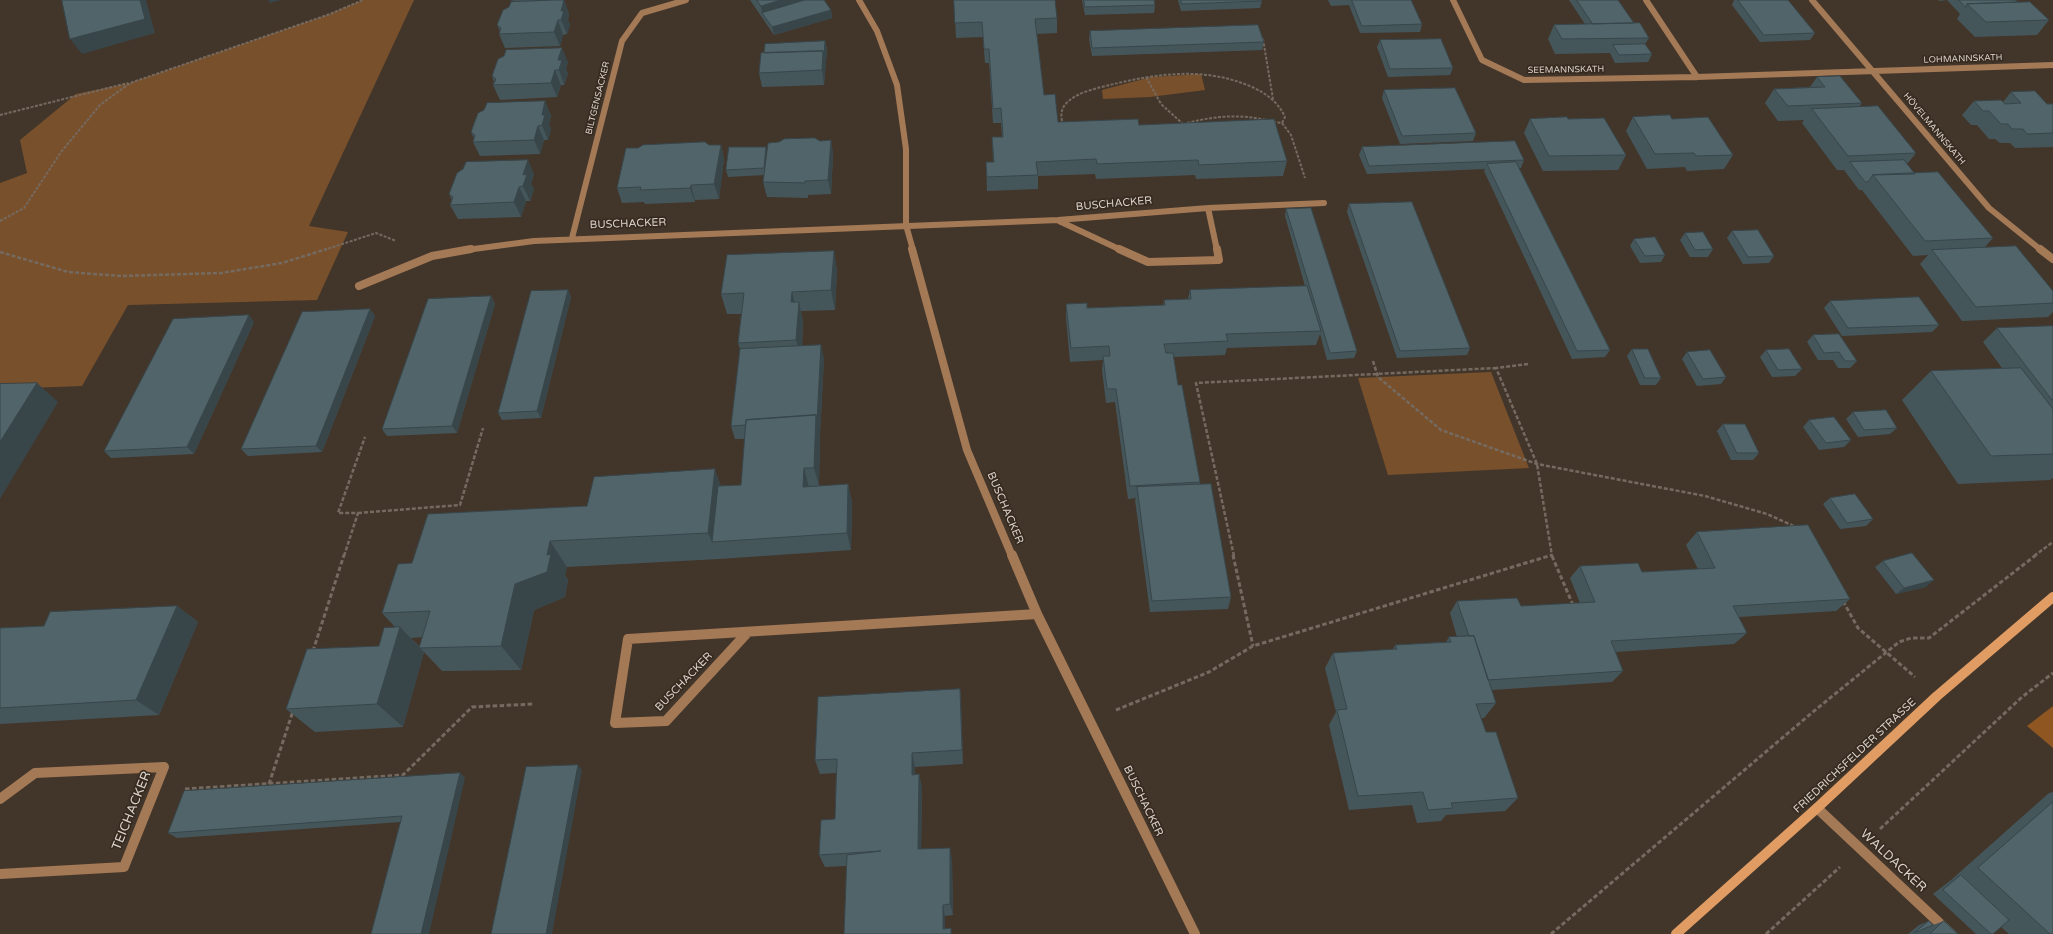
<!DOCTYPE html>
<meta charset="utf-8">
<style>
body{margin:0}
canvas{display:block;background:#42352a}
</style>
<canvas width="2053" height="934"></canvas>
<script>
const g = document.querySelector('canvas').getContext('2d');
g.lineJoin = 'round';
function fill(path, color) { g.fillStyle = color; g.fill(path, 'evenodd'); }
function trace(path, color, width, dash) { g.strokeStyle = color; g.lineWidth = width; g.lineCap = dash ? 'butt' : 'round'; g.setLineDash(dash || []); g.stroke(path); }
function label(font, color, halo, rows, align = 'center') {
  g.font = font + ' "Varela Round",sans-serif'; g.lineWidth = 3.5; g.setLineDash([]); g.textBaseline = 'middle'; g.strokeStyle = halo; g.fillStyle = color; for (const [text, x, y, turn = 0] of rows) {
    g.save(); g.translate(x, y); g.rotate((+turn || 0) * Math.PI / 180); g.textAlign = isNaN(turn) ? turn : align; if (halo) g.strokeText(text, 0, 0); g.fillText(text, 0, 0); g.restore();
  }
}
const green = new Path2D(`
 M363,0H414L309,226L348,232L317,300L128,305L82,386L0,389V183L27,173L20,140L76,94L130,83L330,14Z
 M1201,74L1205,90L1150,97L1103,99L1102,90L1151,77Z
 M1491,372L1529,468L1388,475L1358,378Z`);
const forest = new Path2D(`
 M2053,706V748L2027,726Z`);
const pathFar2 = new Path2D(`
 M1263,39L1273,99
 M1146,77L1161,104L1183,124
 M0,115L128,83
 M1062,121C1061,116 1061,111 1064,106C1074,92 1098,88 1114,84C1160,73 1207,67 1252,87C1267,94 1278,102 1285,117L1282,123
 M1273,122L1282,123L1291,135L1305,178
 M1187,123C1214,116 1239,114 1266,120
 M0,221L24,208L61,152L100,105L130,83L330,14L363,0
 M324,250L376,233L396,241`);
const pathFar1 = new Path2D(`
 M0,252L68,272L121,276L221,273L282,263L327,249
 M1373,361L1378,377L1441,430L1537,464L1705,496L1767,514L1796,527
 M1528,364L1496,368L1537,464L1552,556H1551
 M358,513L460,505L483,428
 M344,556L358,513H338L365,437
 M1234,556L1196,383L1496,368
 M2034,556L2053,542`);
const path = new Path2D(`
 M1233,555L1253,646
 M1552,556L1573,605
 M1843,601L1858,628L1915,677
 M313,651L344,555
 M1116,710L1209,672L1253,646L1552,555
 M269,784L293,711
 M185,789L403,775L472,707L534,704
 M1880,829L2022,697L2053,673
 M1551,934L1814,711L1899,642L1911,638H1929L2036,555
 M1766,934L1840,867`);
const minorFar2 = new Path2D(`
 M859,0L877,31L897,85L906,149V225L913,250
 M1453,0L1482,60L1524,80L1697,77L2053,65
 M1646,0L1697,77
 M1812,0L1989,208L2041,250
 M1208,208L1217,250
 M1059,221L1121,250
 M572,238L622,41L642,13L686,0
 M466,250L534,241L1058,220L1208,208L1324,203`);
const minorFar1 = new Path2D(`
 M912,249L967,450L1012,556
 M1119,249L1148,262L1219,260L1217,249
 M2040,249L2053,259
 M359,286L432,256L471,249`);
const minor = new Path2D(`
 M1012,555L1037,614L1195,934
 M747,633L666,721L615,723L628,639L1037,614
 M0,799L35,773L164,767L124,867L0,874
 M1817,808L1951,934`);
const secondary = new Path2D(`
 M1676,934L1817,808L1937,696L2053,597`);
const wall = new Path2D(`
 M509,0H536V1L564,0L569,14L568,20L570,25L567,34L563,35L560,46L505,48L499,34L500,31L497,25L515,1Z
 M750,0H824L831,10L832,18L774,35Z
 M954,0L1057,18V33L1037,34L1044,95L1058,122L1139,125L1287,161L1283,176L1196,179L1195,175L1096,179L1095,174L1038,176V189L987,191L986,162H993L992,137H1002L1001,123H993L989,63H985L983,37L956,38Z
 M1082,0H1154L1155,5L1154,13L1085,15Z
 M1178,0H1261L1262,1L1260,8L1181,11Z
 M1328,0H1411L1422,24L1420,32L1360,33L1349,5L1331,6Z
 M1569,0H1618L1634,23L1649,38L1645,44L1652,54L1648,62L1615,63L1610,53L1555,54L1548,39L1554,25L1585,24Z
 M1734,0H1788L1815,33L1810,40L1760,42L1732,5Z
 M1939,0H2015L2018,2L2049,20L2037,35L1975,37L1957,19L1960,14L1947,0L1939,1Z
 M1090,31L1264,42L1262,50L1092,56L1089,39Z
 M1380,40L1453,68L1450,75L1388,77L1377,47Z
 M825,41L827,49L824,85L762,87L759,73L764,53Z
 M568,62L566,69L568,74L564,85H561L557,97L500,100L493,85L494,82L492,76Z
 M1817,77L1862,103L1859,107L1916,153L1907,164L1915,174L1993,238L1985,247L2053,291V312L2048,317L1962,321L1920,264L1928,255L1913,256L1862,190H1859L1844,170H1837L1802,123L1804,120L1778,121L1765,103L1774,89L1810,87Z
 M1384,90L1476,133L1473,141L1400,144L1382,98Z
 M2011,92L2047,104H2053V147L2015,148L2010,143H2000L1995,139H1989L1977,125H1971L1962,115L1974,101L2003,102Z
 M545,101L551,116L549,124L551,129L548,140H544L540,154L480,156L473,142L474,138L471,132Z
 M1633,117L1672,119L1733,155L1724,169L1687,171L1685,167L1647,169L1626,131Z
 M1530,119H1568L1626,155L1618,170L1543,171L1524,133Z
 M831,140L833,155L831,194L808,195V198L767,197L763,182L764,175L728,177L726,170L767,150L820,141Z
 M709,145H721L724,159L719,199L695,200V202L645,204L644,202L622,203L617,188Z
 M1362,147L1524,160L1521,168H1518L1610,350L1605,357L1572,359L1484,171L1485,169L1367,174L1359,155Z
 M534,174L531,184L534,189L530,201H526L521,217L458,219L450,205L452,200L449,194Z
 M1349,204L1470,348L1467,355L1397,358L1347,212Z
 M1286,209L1357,351L1354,358L1327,360L1320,334L1316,345L1227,348L1225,355L1173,357L1178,385L1200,482V485L1231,597L1228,609L1150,612L1135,500L1136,498L1128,499L1115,402L1106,403L1102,370L1103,360L1070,362L1066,318V304L1087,308L1163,305L1164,300L1188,299L1190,290L1305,286L1285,216Z
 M1732,231L1774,256L1769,263L1743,264L1727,238Z
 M1685,233L1713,249L1708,257H1690L1680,240Z
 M1634,239L1665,255L1661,262L1640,263L1630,246Z
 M834,251L837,271L835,310L801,311L803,322L802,346L824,358L820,434L819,486L848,484L852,502L851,550L719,559L567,567L565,575L568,580L565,597L534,610L521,670L442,671L424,652L403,727L315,732L286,709L379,646L395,627L382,613L412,563L587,506L721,486L741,485L745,439H735L731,426L740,349L738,343L741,314H727L721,294ZM423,637L420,647L411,638Z
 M568,290L571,297L541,418L502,420L498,413Z
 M491,296L495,304L457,433L387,436L382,429Z
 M1830,301L1939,325L1932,332L1842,336L1824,308Z
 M370,309L375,316L322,452L248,456L241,449Z
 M254,322L194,454L111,458L104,451Z
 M2053,326V478L2050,480L1958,484L1902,400L1931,371L2002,368L1983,342L1997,328Z
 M1813,335L1857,361L1850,368H1838L1833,360H1818L1807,342Z
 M1632,349L1661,378L1656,385H1640L1627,356Z
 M1766,350L1802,369L1795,376L1772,377L1760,357Z
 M1687,352L1726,377L1721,384L1697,386L1682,359Z
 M1853,412L1897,428L1890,434L1858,437L1846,419Z
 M1809,420L1851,440L1844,447L1819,450L1803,427Z
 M1723,424L1759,453L1753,460H1731L1717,431Z
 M1830,498L1873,519L1866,526L1840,529L1823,504Z
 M1697,532L1850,599L1836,611L1739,617L1747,633L1734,644L1616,652L1623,671L1612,682L1492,690L1496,703L1484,718H1481L1486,732L1518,798L1505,811L1446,815L1441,821L1417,823L1412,805L1349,810L1329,725L1336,712L1325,668L1333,653L1393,649L1395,645L1446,642L1449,637H1457L1450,613L1457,601L1521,606L1580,603L1570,578L1580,566L1642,572L1698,569L1686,545Z
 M1883,561L1926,587L1896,594L1875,567Z
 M177,606L198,622L159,715L0,724V628L44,626Z
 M960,689L961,704L963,764L915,767V774H919L922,788L921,849L952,860L953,915L945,916V928L952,934L846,866L825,867L819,855L835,819L836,773L820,774L815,760Z
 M460,773L465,778L401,822L177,838L168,833Z
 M2053,792V934H2009L2001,927L1993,934H1976L1933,894L1951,880L2049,793Z
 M1929,921L1933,925L1944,921L1958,934H1908L1919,925Z`);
const shadedWall = new Path2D(`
 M140,0H146L155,33L82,54L70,39Z
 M268,0H281L270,3Z
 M564,0L569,14L568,20L570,25L567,34L561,20V11Z
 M781,0H821L762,13L761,6Z
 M831,10L832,18L774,35L772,27Z
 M558,20L563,35L560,46L554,32Z
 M825,41L827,49L824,85L822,70L823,51Z
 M562,48L568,62L566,69L568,74L564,85L559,70L558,60Z
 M555,70L561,85L557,97L551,83Z
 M545,101L551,116L549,124L551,129L548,140L542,125V115Z
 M538,126L544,140L540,154L534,140Z
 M831,140L833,155L831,194L828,180Z
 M721,145L724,159L719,199L714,184Z
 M766,147L768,155L765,175L764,168Z
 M528,160L534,174L531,184L534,189L530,201L523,186V175Z
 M691,185L695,200V202L690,188Z
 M519,187L526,201L521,217L514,202Z
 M834,251L837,271L835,310L831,290Z
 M568,290L571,297L541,418L537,411Z
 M792,292L797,312L791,302Z
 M491,296L495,304L457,433L452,426Z
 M799,302L803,322L801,360L796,340Z
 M370,309L375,316L322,452L316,446Z
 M249,315L254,322L194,454L187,447Z
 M821,345L824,358L820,434L819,486L814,468L816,415Z
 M37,383L58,402L0,499V442Z
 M804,468L809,487H803Z
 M715,469L725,497L712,542L708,533Z
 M848,484L852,502L851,550L847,533Z
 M550,541L567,567L565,575L568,580L565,597L534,610L521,670L501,646L515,584L547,555Z
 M1934,580L1926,587L1896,594L1904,588Z
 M177,606L198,622L159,715L136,700Z
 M400,627L424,652L403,727L377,704Z
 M960,689L961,704L963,764L962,750Z
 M912,753L915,767V788L912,775Z
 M578,765L582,770L552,934H546Z
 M460,773L465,778L429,934H421Z
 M919,774L922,788L921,861L918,849Z
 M950,848L952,860L953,915L950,904Z
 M943,905L945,916V934L943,929Z`);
const building = new Path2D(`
 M62,0H140L145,19L70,39Z
 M554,0H564L561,11H564L561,20H558L554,32L499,34L501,28L497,25L503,10L509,7L511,2Z
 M757,0H781L761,6Z
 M805,0H824L831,10L772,27L762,13Z
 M954,0H1055L1057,18L1035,19L1044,95L1055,94L1058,122L1138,119L1139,125L1274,119L1287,161L1199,165L1198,160L1097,164L1096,159L1036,162L1038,175L987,177L986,162H994L992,137H1003L1001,108L993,109L989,49H984L982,22L955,23Z
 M1084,0H1154L1155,5L1085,7Z
 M1181,0H1261L1262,1L1182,4Z
 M1352,0H1411L1422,24L1362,26Z
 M1577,0H1618L1634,23L1593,24Z
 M1738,0H1788L1815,33L1764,35Z
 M1959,0H2015L2018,2L1967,4L1966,7Z
 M2030,2L2049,20L1986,22L1967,4Z
 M1640,23L1649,38L1562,39L1554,25Z
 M1258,25L1264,42L1092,48L1090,31Z
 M1441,39L1453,68L1390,69L1380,40Z
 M825,41L824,58L823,51L764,53L765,44Z
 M1645,44L1652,54L1619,55L1613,45Z
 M562,48L558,60H562L559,70H555L551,83L493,85L496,79L492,76L498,59L504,56L506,50Z
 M823,51L822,70L759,73L761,53Z
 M1840,76L1862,103L1788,106L1774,89L1825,87L1817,77Z
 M1455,88L1476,133L1402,136L1384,90Z
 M2035,91L2047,104H2053V133L2027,134L2023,129H2012L2008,124H2001L1989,111H1983L1974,101L2001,100L2005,104L2021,103L2011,92Z
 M545,101L542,115H545L542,125L538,126L534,140L473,142L475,135L471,132L478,113L484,110L487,103Z
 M1878,106L1916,153L1848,156L1812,109Z
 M1670,115L1672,119L1708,117L1733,155L1696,156L1694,153L1655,154L1633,117Z
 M1567,117L1568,119L1604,118L1626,155L1549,156L1530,119Z
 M815,138L820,141L831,140L828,180L805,181V183L763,182L768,143L779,142L784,139Z
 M1515,141L1524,160L1369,166L1362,147Z
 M705,142L709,145H721L714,184L691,185L690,188L640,190L641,187L617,188L626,148H638L643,145Z
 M729,147H766L764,168L726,170Z
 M528,160L523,175L527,174L523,186L519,187L514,202L450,205L453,197L449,194L457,173L463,169L466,162Z
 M1904,160L1915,174L1873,175L1868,182H1865L1850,162Z
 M1516,162L1610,350L1577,351L1487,164Z
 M1938,172L1993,238L1925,241L1873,175Z
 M1412,202L1470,348L1400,351L1349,204Z
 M1311,208L1357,351L1330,353L1286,209Z
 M1758,230L1774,256L1748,257L1732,231Z
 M1703,232L1713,249L1695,250L1685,233Z
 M1655,237L1665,255L1645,256L1634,239Z
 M2016,246L2053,291V303L1976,307L1932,250Z
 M834,251L831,290L792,292L791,302H799L796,340L738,343L744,293L721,294L727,255Z
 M1307,286L1321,331L1226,334L1228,341L1164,344L1166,353H1173L1178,385H1182L1200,482L1130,486L1116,389H1107L1103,356H1110L1109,346L1071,348L1066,304L1087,303V308L1165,305L1164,300L1191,299L1190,290Z
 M568,290L537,411L498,413L531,291Z
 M491,296L452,426L382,429L428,299Z
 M1919,297L1939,325L1848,328L1830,301Z
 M370,309L316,446L241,449L302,312Z
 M249,315L187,447L104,451L173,319Z
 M2053,326V400H2052L1997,328Z
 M1839,334L1857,361H1845L1839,352L1824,353L1813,335Z
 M821,345L817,421L816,415L746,420V425L731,426L740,349Z
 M1632,349H1648L1661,378H1645Z
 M1789,349L1802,369L1778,370L1766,350Z
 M1710,350L1726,377L1703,379L1687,352Z
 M2021,368L2053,409V454L1991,456L1931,371Z
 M37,383L0,442V384Z
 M1886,410L1897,428L1864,430L1853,412Z
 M816,415L814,468H804L803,487L848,484L847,533L712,542L718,486L741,485L746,420Z
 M1834,417L1851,440L1826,443L1809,420Z
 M1723,424H1745L1759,453H1737Z
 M715,469L708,533L550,541L547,555L551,554L547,572L515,584L501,646L419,648L430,611L382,613L398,564L412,563L428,514L587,506L594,477Z
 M1211,484L1231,597L1152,601L1137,487Z
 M1855,494L1873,519L1847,523L1830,498Z
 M1808,525L1850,599L1733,606L1747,633L1611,641L1623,671L1488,680L1474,636H1469L1457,601L1517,598L1521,606L1595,602L1580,566L1638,563L1642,572L1715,568L1697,532Z
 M1912,553L1934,580L1904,588L1883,561Z
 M177,606L136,700L0,708V628L44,626L50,612Z
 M400,627L377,704L286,709L307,649L379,646L384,628Z
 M1474,636L1496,703L1476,704L1486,732H1496L1518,798L1451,803L1453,808L1428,810L1423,792L1358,796L1337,710L1347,709L1333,653L1397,649L1395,645L1451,642L1449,637Z
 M960,689L962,750L912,753V775L919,774L918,849L950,848V904L943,905V929L951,928V934H844L847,855L881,851L819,855L821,820L835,819L837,759L815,760L818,697Z
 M578,765L546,934H491L526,767Z
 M460,773L421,934H371L402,816L168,833L184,791Z
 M2053,802V934H2050L1978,868Z
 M1961,875L2009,920L1993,934H1991L1943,890Z
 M1929,921L1933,925L1914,933Z
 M1944,921L1958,934H1930Z`);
const farStreetnames = [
 ["LOHMANNSKATH",1963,59,-2],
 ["SEEMANNSKATH",1566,70,-1],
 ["BILTGENSACKER",598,98,-76],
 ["HÖVELMANNSKATH",1934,129,50]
];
const streetNames = [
 ["BUSCHACKER",1114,204,-5],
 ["BUSCHACKER",628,224,-2],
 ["BUSCHACKER",1005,508,67],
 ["BUSCHACKER",684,682,-46],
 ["FRIEDRICHSFELDER STRASSE",1855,756,-43],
 ["BUSCHACKER",1143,801,64]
];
const nearStreetnames = [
 ["TEICHACKER",132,811,-68],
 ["WALDACKER",1893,861,43]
];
fill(green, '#79502c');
fill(forest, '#8f5621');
trace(pathFar2, '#756a60', 2, [3, 1.5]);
trace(pathFar1, '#756a60', 2.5, [4, 2]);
trace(path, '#756a60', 3, [4.5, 2.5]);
trace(minorFar2, '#a47956', 6);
trace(minorFar1, '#a47956', 8);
trace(minor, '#a47956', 10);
trace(secondary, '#e09c63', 10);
fill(wall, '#45565b');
fill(shadedWall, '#38464a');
fill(building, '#50646a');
trace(building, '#38464a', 1);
label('9px', '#dad2cb', '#372b20', farStreetnames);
label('11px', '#dad2cb', '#372b20', streetNames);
label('13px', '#dad2cb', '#372b20', nearStreetnames);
</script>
